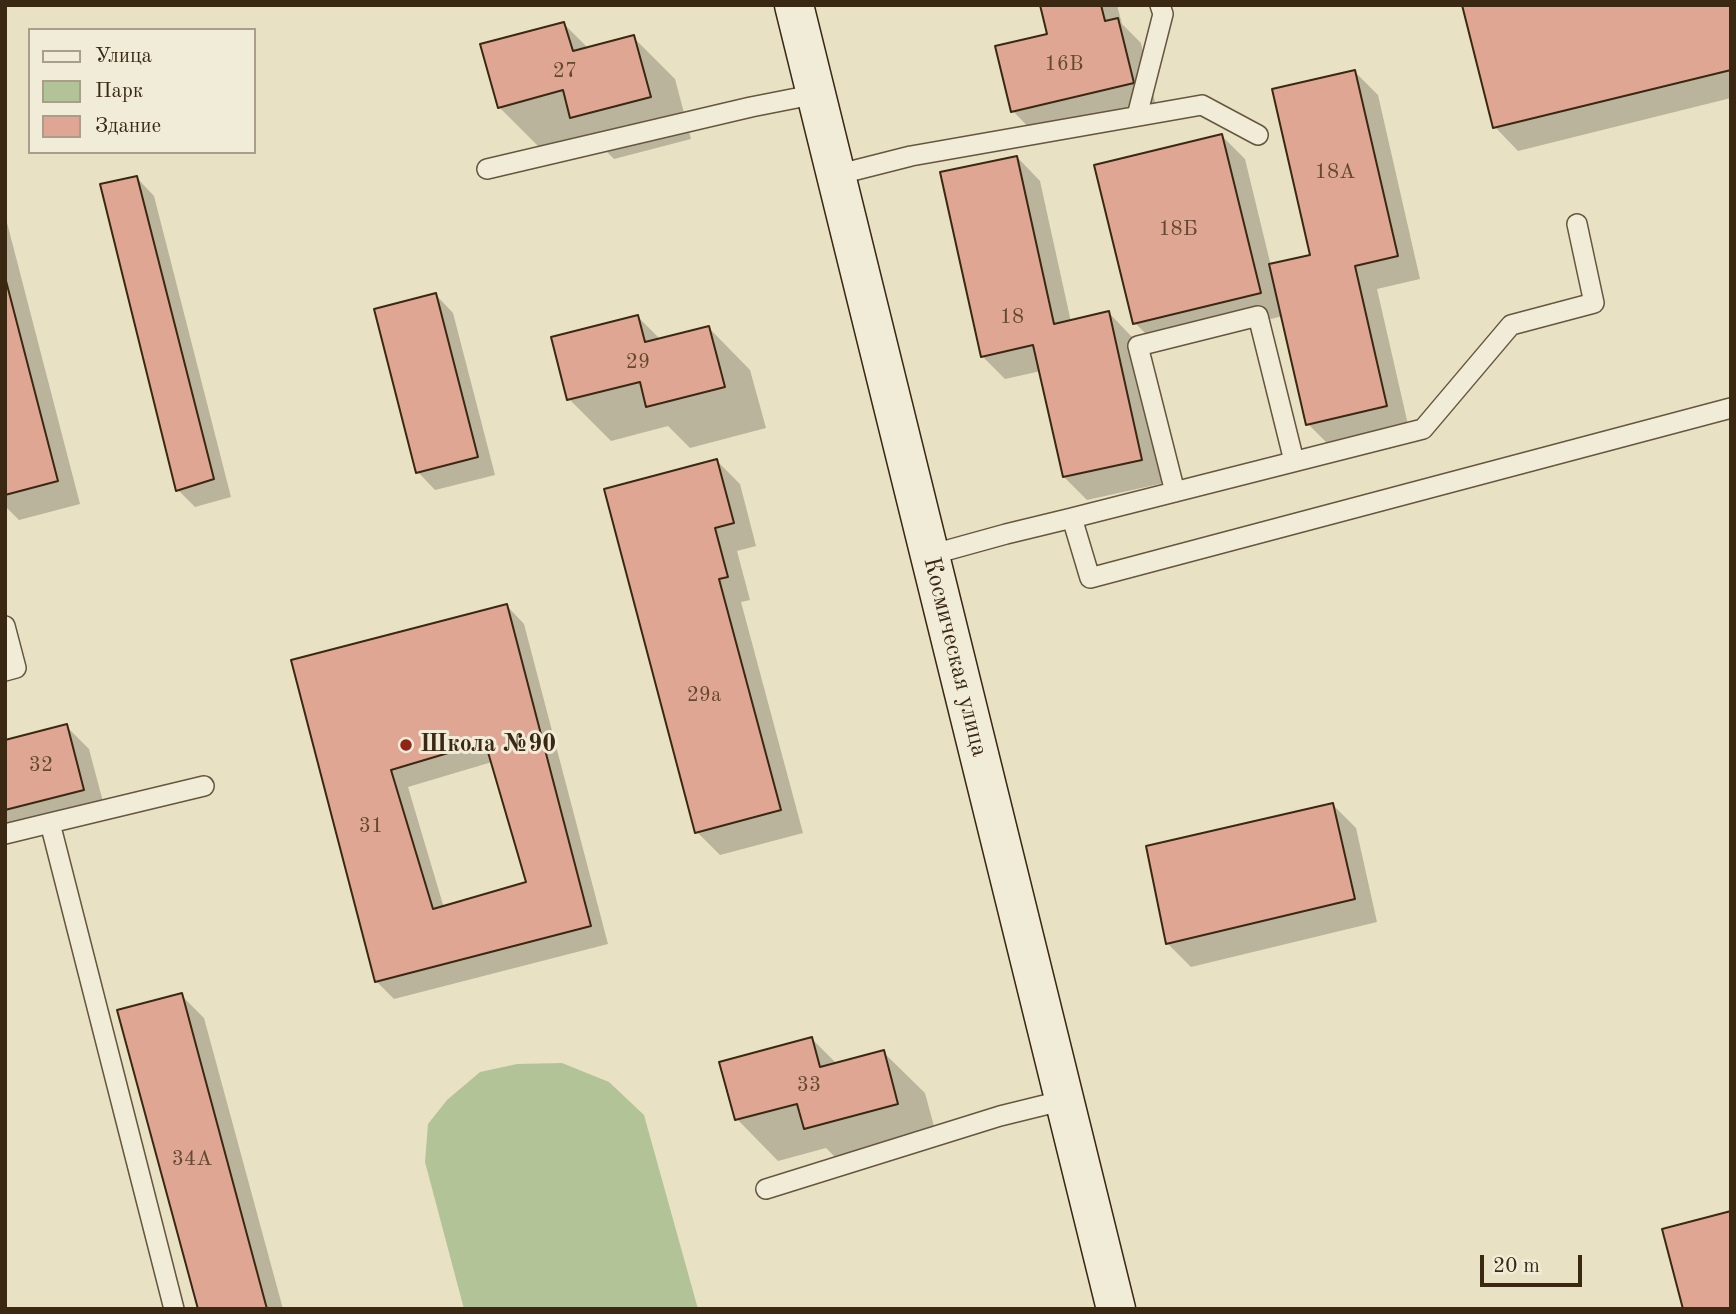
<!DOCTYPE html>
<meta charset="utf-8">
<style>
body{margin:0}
#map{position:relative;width:1736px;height:1314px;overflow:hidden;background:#e9e1c3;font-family:"Old Standard TT",serif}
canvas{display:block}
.frame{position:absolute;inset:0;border:7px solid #3a2812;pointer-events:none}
.legend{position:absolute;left:28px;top:28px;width:228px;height:126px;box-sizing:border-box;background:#f1ecd8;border:2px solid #a89e89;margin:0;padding:9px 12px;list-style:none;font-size:21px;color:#3a2812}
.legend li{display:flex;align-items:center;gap:14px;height:35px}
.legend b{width:35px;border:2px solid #a89e89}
.scale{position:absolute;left:1480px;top:1255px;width:102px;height:32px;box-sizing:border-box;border:4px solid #3a2812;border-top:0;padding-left:9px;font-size:21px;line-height:24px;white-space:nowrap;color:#3a2812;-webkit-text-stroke:5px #f1ecd8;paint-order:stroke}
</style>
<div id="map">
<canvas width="1736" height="1314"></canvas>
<div class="frame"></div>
<ul class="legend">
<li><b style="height:9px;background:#f1ecd8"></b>Улица</li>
<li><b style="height:19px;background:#b2c497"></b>Парк</li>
<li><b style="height:19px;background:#dfa793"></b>Здание</li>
</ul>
<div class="scale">20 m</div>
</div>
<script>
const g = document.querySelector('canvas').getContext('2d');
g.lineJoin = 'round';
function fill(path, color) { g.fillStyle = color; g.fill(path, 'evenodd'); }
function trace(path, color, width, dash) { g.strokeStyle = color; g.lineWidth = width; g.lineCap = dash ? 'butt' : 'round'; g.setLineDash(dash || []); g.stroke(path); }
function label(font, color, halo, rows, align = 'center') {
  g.font = font + ' "Old Standard TT",serif'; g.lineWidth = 6; g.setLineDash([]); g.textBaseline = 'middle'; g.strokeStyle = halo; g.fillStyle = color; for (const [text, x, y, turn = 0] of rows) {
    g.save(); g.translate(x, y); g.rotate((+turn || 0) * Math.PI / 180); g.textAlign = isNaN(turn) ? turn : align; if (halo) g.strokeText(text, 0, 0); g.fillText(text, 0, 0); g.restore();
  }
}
const green = new Path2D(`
 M562,1063L609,1082L644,1115L698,1309H464L425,1162L428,1124L447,1100L480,1072L517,1064Z`);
const shadow = new Path2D(`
 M1042,5H1117L1122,24L1141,43L1156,106L1036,135L1013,111L1049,35Z
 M1731,5V98L1518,151L1495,127Z
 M564,24L589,49L633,37L675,79L691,139L614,159L590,135L541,149L499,107Z
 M1355,72L1378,95L1420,279L1377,289L1409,429L1331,447L1308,424L1283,316L1158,346L1135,323L1222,136L1245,159L1271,266L1312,256Z
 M1017,157L1040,181L1071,322L1109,313L1132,337L1164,483L1087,500L1064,477L1041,371L1005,379L982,356Z
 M137,178L154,196L231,497L195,507L178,490Z
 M5,215L80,504L19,520L5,506Z
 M436,295L453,313L495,475L435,490L418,472Z
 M638,317L661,340L709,328L750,370L766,428L690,448L668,426L611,441L569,399Z
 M717,461L740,484L756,546L737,551L750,600L741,602L803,833L720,855L697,832Z
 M507,606L524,624L608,944L394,999L376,981L293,662ZM492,762L529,883L444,908L408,787Z
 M66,726L89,749L106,813L5,839V742Z
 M1333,805L1356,828L1377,922L1191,967L1168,944L1148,848Z
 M181,995L204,1018L283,1309H200Z
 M812,1039L837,1064L883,1052L925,1093L939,1145L847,1169L826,1148L778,1161L737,1119Z`);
const building = new Path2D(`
 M1040,5H1101L1105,21L1118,18L1134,83L1011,112L995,46L1047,34Z
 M1462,5H1731V70L1493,128Z
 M564,22L573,51L634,35L651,97L570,118L563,90L498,108L480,44Z
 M1355,70L1398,256L1355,266L1387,406L1306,425L1269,264L1310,255L1272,89Z
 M1222,134L1261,293L1133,324L1094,165Z
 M1017,156L1054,324L1109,311L1142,460L1063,477L1033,345L981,357L940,172Z
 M137,176L214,479L176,491L100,184Z
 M5,277L58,481L5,495Z
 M436,293L478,457L416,473L374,309Z
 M638,315L645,342L709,326L725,387L646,407L640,382L567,400L551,337Z
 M717,459L734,523L715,528L728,577L719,579L781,810L695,833L604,489Z
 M507,604L591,926L375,982L291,660ZM485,742L526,882L433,909L391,770Z
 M67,724L84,790L5,810V740Z
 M1333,803L1355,899L1166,944L1146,846Z
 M182,993L267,1309H198L117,1010Z
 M812,1037L820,1067L884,1050L898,1104L804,1129L797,1104L735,1120L719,1062Z
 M1731,1211V1309H1683L1662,1229Z`);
const service = new Path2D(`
 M1137,116L1163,14L1160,5
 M487,169L751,107L817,94
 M836,175L911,156L1202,105L1258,135
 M1175,492L1138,346L1258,316L1294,461
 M1072,518L1423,429L1511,325L1594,303L1577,224
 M930,555L1006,534L1072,518L1090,578L1731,408
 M5,626L16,668L5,671
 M50,823L204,786
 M5,834L50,823L174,1309
 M766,1189L1000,1116L1065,1100`);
const secondary = new Path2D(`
 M794,5L1116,1309`);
const markers = [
 [406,745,7,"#8f2418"]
];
const numberNames = [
 ["16В",1064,64],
 ["27",565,71],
 ["18А",1335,172],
 ["18Б",1178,229],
 ["18",1012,317],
 ["29",638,362],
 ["29а",704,695],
 ["32",41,765],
 ["31",371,826],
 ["33",809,1085],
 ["34А",192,1159]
];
const streetNames = [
 ["Космическая улица",955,657,76]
];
const poiNames = [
 ["Школа №90",420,745]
];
fill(green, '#b2c497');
fill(shadow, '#0003');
fill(building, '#dfa793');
trace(building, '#3a2812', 2);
trace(service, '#66563e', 22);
trace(secondary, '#3a2812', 41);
trace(service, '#f1ecd8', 19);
trace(secondary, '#f1ecd8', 38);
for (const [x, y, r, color] of markers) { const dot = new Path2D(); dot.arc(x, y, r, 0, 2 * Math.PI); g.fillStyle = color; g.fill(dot); trace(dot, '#f1ecd8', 2.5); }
label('21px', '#634832', null, numberNames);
label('24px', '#3a2812', '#f1ecd8', streetNames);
label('bold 24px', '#3a2812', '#f1ecd8', poiNames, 'left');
</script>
